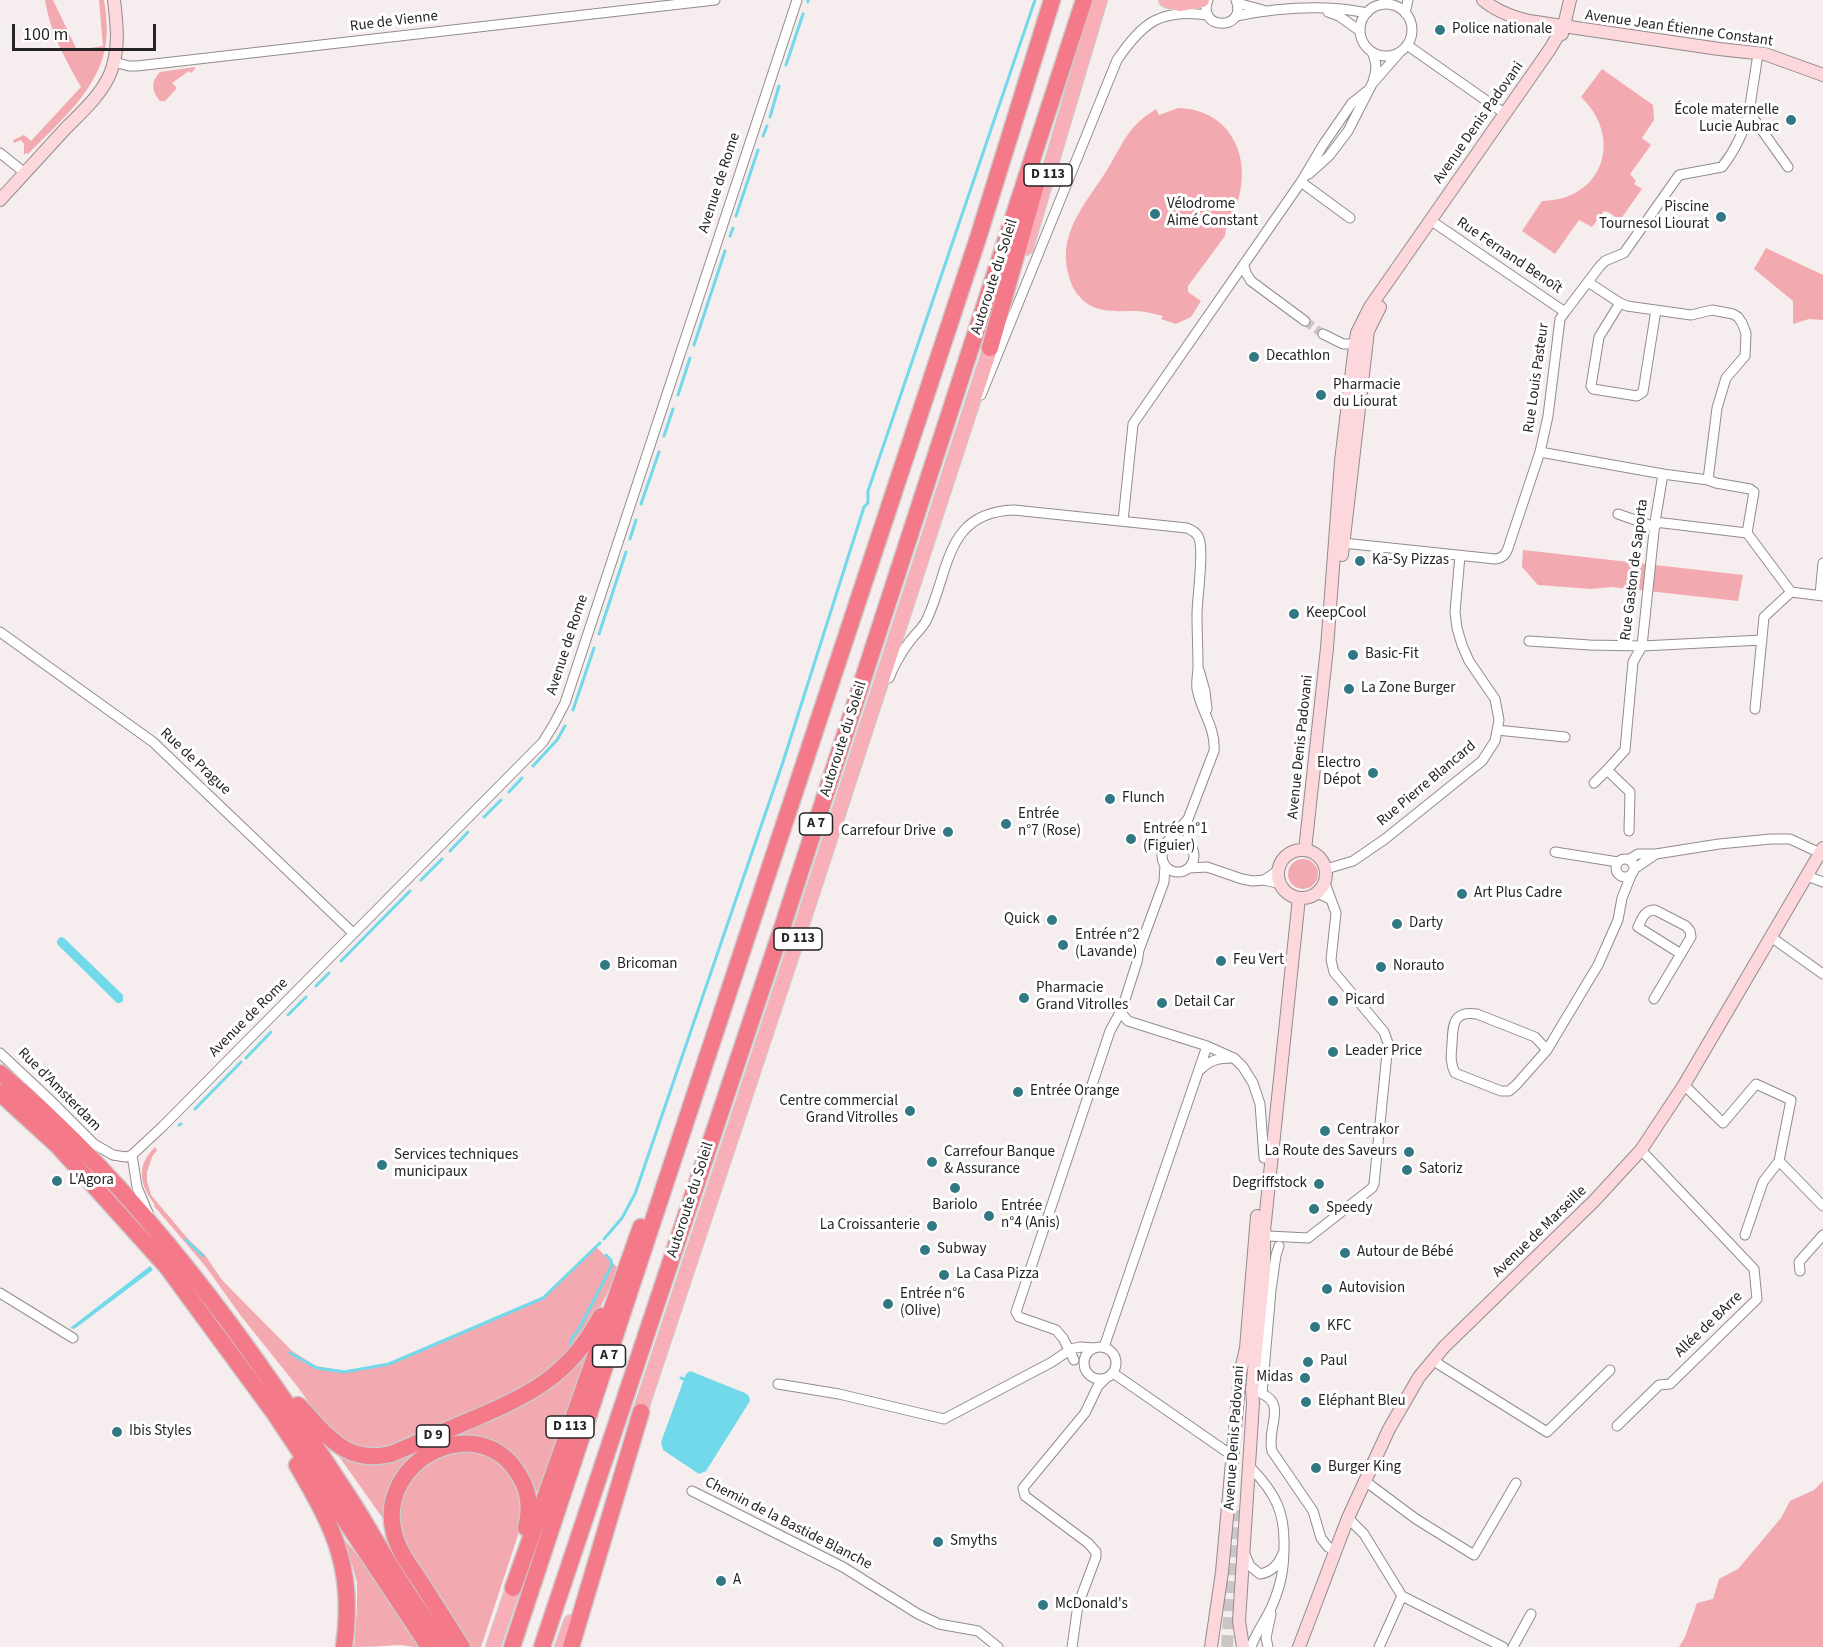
<!DOCTYPE html>
<meta charset="utf-8">
<style>
body{margin:0}
#map{position:relative;width:1823px;height:1647px;overflow:hidden;background:#f6eeee;font-family:"Source Sans 3",sans-serif}
canvas{display:block}
.scale{position:absolute;left:12px;top:24px;width:144px;height:27px;box-sizing:border-box;border:3px solid #262324;border-top:0;padding-left:8px;font-size:18px;line-height:21px;white-space:nowrap;color:#262324;-webkit-text-stroke:4px #fff;paint-order:stroke}
</style>
<div id="map">
<canvas width="1823" height="1647"></canvas>
<div class="scale">100 m</div>
</div>
<script>
const g = document.querySelector('canvas').getContext('2d');
g.lineJoin = 'round';
function fill(path, color) { g.fillStyle = color; g.fill(path, 'evenodd'); }
function trace(path, color, width, dash) { g.strokeStyle = color; g.lineWidth = width; g.lineCap = dash ? 'butt' : 'round'; g.setLineDash(dash || []); g.stroke(path); }
function label(font, color, halo, rows, align = 'center') {
  g.font = font + ' "Source Sans 3",sans-serif'; g.lineWidth = 6; g.setLineDash([]); g.textBaseline = 'middle'; g.strokeStyle = halo; g.fillStyle = color; for (const [text, x, y, turn = 0] of rows) {
    g.save(); g.translate(x, y); g.rotate((+turn || 0) * Math.PI / 180); g.textAlign = isNaN(turn) ? turn : align; if (halo) g.strokeText(text, 0, 0); g.fillText(text, 0, 0); g.restore();
  }
}
const green = new Path2D(`
 M45,0H53L77,50L103,46L99,0H104C106,14 108,28 106,42C101,88 58,123 28,154L26,153L24,155V144L21,140L14,143L13,140L24,135L31,141L81,87C65,59 50,32 45,0Z
 M195,67V69L191,73L189,71L172,83L177,88L165,101H160C151,91 151,81 160,72Z
 M1602,69L1653,105L1654,120L1642,138L1651,145L1630,174L1636,181L1634,184L1642,189L1620,220L1608,212L1604,211L1592,227L1579,220L1555,254L1522,231L1542,201C1603,200 1624,138 1581,97Z
 M1178,108C1227,109 1251,152 1239,197C1236,210 1225,222 1225,236L1188,286V292L1201,301L1191,317L1176,324L1161,319L1163,316C1154,314 1144,311 1136,311C1117,311 1094,314 1080,297C1073,290 1070,281 1068,273C1057,230 1090,199 1110,165C1125,139 1129,126 1156,109L1159,115Z
 M1766,248L1823,275V320L1809,319L1793,324V301L1754,269Z
 M1523,550L1743,575L1738,601L1612,587L1591,589L1538,585L1522,567Z
 M1288 874a15 15 0 1 1 30 0a15 15 0 1 1-30 0Z
 M155,1147L157,1150L152,1157L147,1172V1181L151,1195L189,1240L205,1255L222,1280L292,1351L316,1366L346,1371L388,1363L542,1298L595,1246L619,1269L599,1310L563,1358L518,1394L376,1451L354,1449L322,1421L297,1386L241,1316L206,1267L154,1206L155,1205C140,1185 135,1167 155,1147Z
 M593,1339L539,1491H534L512,1457L430,1447L386,1520H384L338,1455L340,1453L358,1461L511,1407Z
 M462,1448L498,1459L520,1486L522,1523L481,1647H469L402,1542L399,1496L429,1460Z
 M1823,1481V1647H1679L1685,1637L1697,1603L1713,1599L1719,1579L1738,1569L1781,1518L1790,1501L1814,1490Z
 M345,1540L359,1557L418,1647C411,1647 405,1645 398,1645C383,1646 369,1647 354,1647L357,1609V1582Z`);
const water = new Path2D(`
 M60,937L64,938L123,995V1001L120,1003H117L57,944V941Z
 M150,1266L153,1270L81,1324L74,1329L70,1328Z
 M690,1371L745,1393L749,1396L750,1401L706,1471L699,1474L663,1450L661,1442L686,1374Z`);
const stream = new Path2D(`
 M808,2V0
 M786,65L803,14
 M770,117L779,86
 M763,136L767,126
 M736,216L758,150
 M730,236L733,228
 M694,345L725,251
 M678,395L690,358
 M664,436L673,409
 M641,504L659,452
 M630,539L636,520
 M599,634L626,552
 M573,710L594,648
 M533,766L557,740L565,726
 M509,792L522,778
 M484,817L501,800
 M450,851L468,832
 M421,880L442,859
 M341,961L410,891
 M316,986L329,973
 M288,1015L306,997
 M246,1058L271,1032
 M195,1109L241,1062
 M179,1125L181,1124
 M604,1239L622,1218L635,1194L782,765L864,507L868,503V491L1035,0
 M186,1240L203,1256
 M571,1344V1340L580,1327L612,1265L611,1260L606,1255
 M290,1353L317,1368L344,1372L389,1364L543,1298L600,1243
 M681,1378L684,1379`);
const streetTunnel = new Path2D(`
 M1305,321L1323,334`);
const secondaryTunnel = new Path2D(`
 M1227,1647L1236,1510`);
const street = new Path2D(`
 M1208,0C1196,31 1248,31 1236,0
 M1237,3L1263,10
 M1360 30a26 26 0 1 1 52 0a26 26 0 1 1-52 0Z
 M1328,12L1339,16L1360,31
 M1405,13L1408,0
 M1236,16C1277,8 1325,4 1367,13
 M1407,45L1504,113
 M1372,52C1377,64 1377,69 1373,81
 M114,62L129,66H137L715,0
 M1749,112L1758,54
 M0,153L25,173
 M1309,174L1329,156L1348,131L1372,84L1400,52
 M1301,182L1350,218
 M1436,224L1565,312
 M1244,266L1246,273L1251,281L1305,321
 M1588,282L1620,303L1627,306L1691,315L1712,310L1733,314L1738,317L1742,323L1746,333L1745,356L1726,378L1717,408L1708,480
 M1620,303L1599,337L1591,386L1593,389L1637,396L1643,392L1656,310
 M1323,334L1343,344H1361
 M981,395L1117,60C1143,22 1161,8 1208,15
 M1540,452L1663,474L1708,480L1716,483L1750,489L1754,492L1747,533
 M1618,514L1655,527
 M1123,521L1133,424L1135,421L1301,182L1323,145L1352,103L1367,91
 M1655,522L1747,533L1791,592L1764,617L1755,709
 M1343,543L1495,559C1505,558 1507,552 1510,542L1540,452L1548,416L1560,319L1565,312L1600,266L1605,261L1624,253L1679,175L1722,167C1736,149 1743,133 1749,112L1788,167
 M1791,592L1823,596
 M1820,595L1823,563
 M0,632L153,742L353,933
 M1529,641L1590,645L1642,646L1762,640
 M1199,670L1205,691L1207,709
 M889,678C894,665 901,653 910,641C915,634 923,628 927,619C950,570 945,512 1014,510L1187,528C1191,530 1195,531 1198,536C1205,547 1197,598 1197,614C1197,632 1198,649 1198,666C1198,674 1196,681 1197,689C1201,711 1216,728 1214,751L1188,819L1187,830L1190,843
 M1497,730L1565,737
 M1594,783L1607,770
 M1629,831L1630,792L1607,770L1625,750L1633,662L1642,646L1655,522L1663,474
 M1162 856a16 16 0 1 1 32 0a16 16 0 1 1-32 0Z
 M1165,844L1188,819
 M1555,852L1618,862
 M1616 868a9 9 0 1 1 18 0a9 9 0 1 1-18 0Z
 M1628,860L1638,854H1656L1719,844L1771,839H1790L1820,853
 M1189,868L1207,867L1242,879L1253,881L1264,880L1281,884
 M1326,869L1353,861L1385,839L1482,761L1495,741L1499,720L1495,699L1469,661L1462,645L1457,628L1455,612L1460,556
 M1634,869L1656,854
 M1807,876L1823,882
 M1264,880L1279,870
 M1317,893L1330,899
 M1771,937L1823,974
 M1654,999L1691,937L1690,931L1686,926L1655,910C1644,910 1642,919 1638,927L1681,954
 M1122,1009V1014L1128,1021L1207,1046L1234,1058L1243,1067L1253,1083L1260,1104L1264,1158
 M1547,1050L1535,1037L1477,1014C1452,1010 1453,1026 1452,1044C1451,1055 1450,1063 1455,1073L1501,1091H1509L1516,1085L1547,1050L1598,965L1618,920L1622,898L1632,873
 M0,1053L48,1098L94,1144L113,1155L126,1157L132,1155L163,1126L543,742L554,724L565,703L797,0
 M1201,1069C1210,1060 1219,1058 1232,1058
 M1684,1085L1723,1123L1756,1084L1791,1100L1779,1161L1823,1206
 M132,1155L137,1187L148,1213
 M1264,1231L1269,1236L1308,1238L1372,1188L1374,1184L1388,1043L1384,1032L1334,972L1331,960L1336,913L1325,883
 M1745,1235L1763,1182L1779,1161
 M1800,1271L1799,1262L1823,1235
 M0,1293L73,1338
 M1084 1363a16 16 0 1 1 32 0a16 16 0 1 1-32 0Z
 M1104,1347L1207,1046
 M1433,1359L1440,1365L1547,1432L1610,1370
 M1074,1360L1063,1338L1056,1330L1019,1317L1016,1312L1110,1031L1122,1009L1137,962L1139,950L1164,882L1165,865
 M1113,1373L1227,1452
 M778,1384L839,1394L944,1419L1052,1362L1071,1349L1080,1347L1095,1348
 M1262,1394C1287,1404 1266,1429 1272,1451L1313,1511L1321,1538L1328,1547L1335,1550
 M1262,1394L1271,1290L1276,1255L1279,1246
 M1617,1426L1659,1385L1670,1384L1757,1299L1754,1269L1641,1150
 M1365,1481L1416,1519L1474,1555L1516,1483
 M692,1491L843,1567L918,1614L939,1624L978,1631L998,1647
 M1348,1518L1364,1534L1402,1596L1503,1647
 M1244,1552L1250,1566L1260,1574C1272,1572 1279,1564 1283,1553
 M1072,1647L1078,1605L1096,1557V1552L1088,1543L1025,1496L1023,1488L1085,1413L1098,1386L1106,1378
 M1251,1647C1256,1632 1266,1620 1272,1606C1281,1585 1284,1569 1284,1547C1285,1513 1276,1494 1252,1469
 M1268,1647L1266,1638L1271,1614
 M1379,1647L1402,1596
 M1513,1647L1531,1614`);
const secondary = new Path2D(`
 M1483,0C1496,11 1512,17 1529,21L1719,49L1765,54L1823,75
 M1562,34L1570,0
 M0,200C22,176 44,152 66,128C82,112 101,95 110,74C120,50 117,25 114,0
 M1342,555L1368,331L1380,307
 M1305,850L1327,648L1341,461L1355,345L1357,333L1370,307L1550,49L1563,27
 M1278 874a24 24 0 1 1 48 0a24 24 0 1 1-48 0Z
 M1211,1647L1222,1572L1240,1374L1246,1348L1257,1216
 M1243,1647L1239,1621L1253,1403L1252,1389L1264,1271V1231L1299,898
 M1299,1647L1348,1518L1389,1429L1419,1377L1444,1347L1594,1201L1641,1150L1684,1085L1823,848`);
const primary = new Path2D(`
 M1166,0L1180,4L1202,0
 M1026,248L1100,0
 M637,1421L797,940L993,340
 M493,1647L513,1588
 M562,1647L571,1622`);
const highway = new Path2D(`
 M990,348L1037,181
 M0,1073C143,1193 251,1346 352,1502C369,1528 384,1557 401,1583C415,1605 430,1626 444,1647
 M0,1093L57,1145L167,1267L275,1414L429,1647
 M298,1405C327,1434 344,1465 391,1454C418,1443 444,1431 471,1420C529,1395 570,1376 601,1316
 M297,1465C335,1530 355,1570 344,1647
 M513,1588L641,1227
 M462,1647C448,1625 434,1603 420,1581C410,1566 398,1550 394,1533C375,1460 479,1407 519,1475C530,1492 531,1509 526,1528
 M512,1647L978,238L1052,0
 M542,1647L784,922L1084,0
 M571,1647L641,1412`);
const markers = [
 [1440,30,6,"#327884"],
 [1791,120,6,"#327884"],
 [1155,214,6,"#327884"],
 [1721,217,6,"#327884"],
 [1254,357,6,"#327884"],
 [1321,395,6,"#327884"],
 [1360,561,6,"#327884"],
 [1294,614,6,"#327884"],
 [1353,655,6,"#327884"],
 [1349,689,6,"#327884"],
 [1373,773,6,"#327884"],
 [1110,799,6,"#327884"],
 [1006,824,6,"#327884"],
 [948,832,6,"#327884"],
 [1131,839,6,"#327884"],
 [1462,894,6,"#327884"],
 [1052,920,6,"#327884"],
 [1397,924,6,"#327884"],
 [1063,945,6,"#327884"],
 [1221,961,6,"#327884"],
 [605,965,6,"#327884"],
 [1381,967,6,"#327884"],
 [1024,998,6,"#327884"],
 [1333,1001,6,"#327884"],
 [1162,1003,6,"#327884"],
 [1333,1052,6,"#327884"],
 [1018,1092,6,"#327884"],
 [910,1111,6,"#327884"],
 [1325,1131,6,"#327884"],
 [1409,1152,6,"#327884"],
 [932,1162,6,"#327884"],
 [382,1165,6,"#327884"],
 [1407,1170,6,"#327884"],
 [57,1181,6,"#327884"],
 [1319,1184,6,"#327884"],
 [955,1188,6,"#327884"],
 [1314,1209,6,"#327884"],
 [989,1216,6,"#327884"],
 [932,1226,6,"#327884"],
 [925,1250,6,"#327884"],
 [1345,1253,6,"#327884"],
 [944,1275,6,"#327884"],
 [1327,1289,6,"#327884"],
 [888,1304,6,"#327884"],
 [1315,1327,6,"#327884"],
 [1308,1362,6,"#327884"],
 [1305,1378,6,"#327884"],
 [1306,1402,6,"#327884"],
 [117,1432,6,"#327884"],
 [1316,1468,6,"#327884"],
 [938,1542,6,"#327884"],
 [721,1581,6,"#327884"],
 [1043,1605,6,"#327884"]
];
const shields = [
 [1048,175,48],
 [816,824,33],
 [798,939,48],
 [609,1356,33],
 [570,1427,48],
 [433,1436,33]
];
const shieldNames = [
 ["D 113",1048,175],
 ["A 7",816,824],
 ["D 113",798,939],
 ["A 7",609,1356],
 ["D 113",570,1427],
 ["D 9",433,1436]
];
const streetNames = [
 ["Rue de Vienne",394,22,-7],
 ["Avenue Jean Étienne Constant",1679,29,8],
 ["Avenue Denis Padovani",1479,123,-55],
 ["Avenue de Rome",720,183,-72],
 ["Rue Fernand Benoît",1509,256,34],
 ["Autoroute du Soleil",995,277,-72],
 ["Rue Louis Pasteur",1537,378,-82],
 ["Rue Gaston de Saporta",1635,570,-83],
 ["Avenue de Rome",568,645,-72],
 ["Autoroute du Soleil",844,739,-72],
 ["Avenue Denis Padovani",1301,747,-84],
 ["Rue de Prague",195,762,43],
 ["Rue Pierre Blancard",1427,784,-40],
 ["Avenue de Rome",249,1018,-45],
 ["Rue d'Amsterdam",59,1090,45],
 ["Autoroute du Soleil",691,1200,-72],
 ["Avenue de Marseille",1540,1232,-44],
 ["Allée de BArre",1709,1325,-44],
 ["Avenue Denis Padovani",1235,1438,-86],
 ["Chemin de la Bastide Blanche",788,1524,27]
];
const poiNames = [
 ["Police nationale",1452,30],
 ["École maternelle",1779,111,"right"],
 ["Lucie Aubrac",1779,128,"right"],
 ["Vélodrome",1167,205],
 ["Aimé Constant",1167,222],
 ["Piscine",1709,208,"right"],
 ["Tournesol Liourat",1709,225,"right"],
 ["Decathlon",1266,357],
 ["Pharmacie",1333,386],
 ["du Liourat",1333,403],
 ["Ka-Sy Pizzas",1372,561],
 ["KeepCool",1306,614],
 ["Basic-Fit",1365,655],
 ["La Zone Burger",1361,689],
 ["Electro",1361,764,"right"],
 ["Dépot",1361,781,"right"],
 ["Flunch",1122,799],
 ["Entrée",1018,815],
 ["n°7 (Rose)",1018,832],
 ["Entrée n°1",1143,830],
 ["(Figuier)",1143,847],
 ["Carrefour Drive",936,832,"right"],
 ["Art Plus Cadre",1474,894],
 ["Quick",1040,920,"right"],
 ["Darty",1409,924],
 ["Entrée n°2",1075,936],
 ["(Lavande)",1075,953],
 ["Feu Vert",1233,961],
 ["Bricoman",617,965],
 ["Norauto",1393,967],
 ["Pharmacie",1036,989],
 ["Grand Vitrolles",1036,1006],
 ["Picard",1345,1001],
 ["Detail Car",1174,1003],
 ["Leader Price",1345,1052],
 ["Entrée Orange",1030,1092],
 ["Centre commercial",898,1102,"right"],
 ["Grand Vitrolles",898,1119,"right"],
 ["Centrakor",1337,1131],
 ["La Route des Saveurs",1397,1152,"right"],
 ["Carrefour Banque",944,1153],
 ["& Assurance",944,1170],
 ["Services techniques",394,1156],
 ["municipaux",394,1173],
 ["Satoriz",1419,1170],
 ["L'Agora",69,1181],
 ["Degriffstock",1307,1184,"right"],
 ["Bariolo",955,1206,"center"],
 ["Entrée",1001,1207],
 ["n°4 (Anis)",1001,1224],
 ["Speedy",1326,1209],
 ["La Croissanterie",920,1226,"right"],
 ["Subway",937,1250],
 ["Autour de Bébé",1357,1253],
 ["La Casa Pizza",956,1275],
 ["Autovision",1339,1289],
 ["Entrée n°6",900,1295],
 ["(Olive)",900,1312],
 ["KFC",1327,1327],
 ["Paul",1320,1362],
 ["Midas",1293,1378,"right"],
 ["Eléphant Bleu",1318,1402],
 ["Ibis Styles",129,1432],
 ["Burger King",1328,1468],
 ["Smyths",950,1542],
 ["A",733,1581],
 ["McDonald's",1055,1605]
];
fill(green, '#f2a9af');
fill(water, '#71d9ea');
trace(stream, '#71d9ea', 3);
trace(streetTunnel, '#ccc5c6', 9, [9, 4.5]);
trace(secondaryTunnel, '#ccc5c6', 12, [12, 6]);
trace(street, '#938b8c', 11);
trace(secondary, '#938b8c', 14);
trace(primary, '#cbcaca', 16);
trace(highway, '#cbcaca', 19);
trace(street, '#fff', 9);
trace(secondary, '#fcd7dc', 12);
trace(primary, '#f8afb8', 14);
trace(highway, '#f47989', 16);
for (const [x, y, r, color] of markers) { const dot = new Path2D(); dot.arc(x, y, r, 0, 2 * Math.PI); g.fillStyle = color; g.fill(dot); trace(dot, '#fff', 2); }
for (const [x, y, w] of shields) { const box = new Path2D(); box.roundRect(x - w / 2, y - 11, w, 22, 4.5); g.fillStyle = '#fff'; g.fill(box); trace(box, '#262324', 1.5); }
label('bold 14px', '#262324', null, shieldNames);
label('15px', '#262324', '#fff', streetNames);
label('15px', '#262324', '#fff', poiNames, 'left');
</script>
